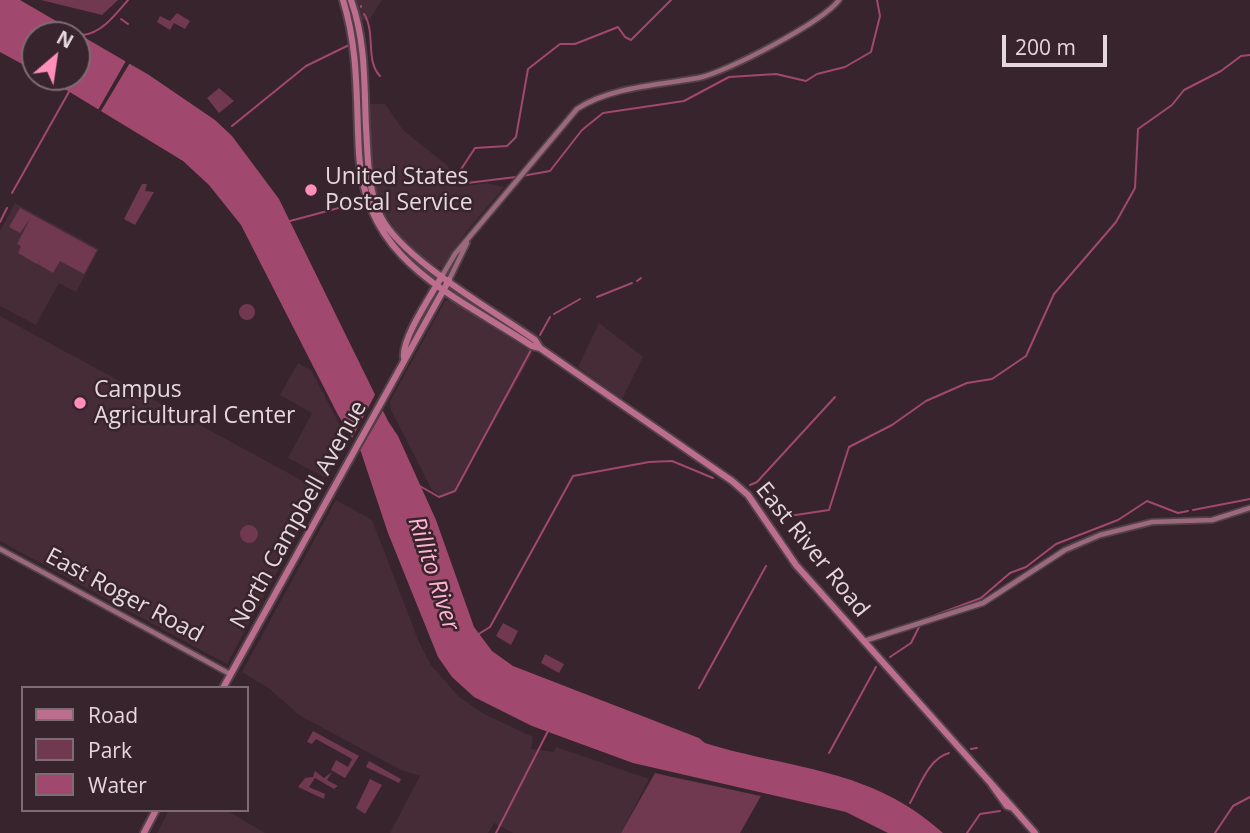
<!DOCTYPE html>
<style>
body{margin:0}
#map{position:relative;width:1250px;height:833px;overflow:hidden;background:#38242c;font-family:"Open Sans",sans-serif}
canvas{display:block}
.legend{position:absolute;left:21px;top:686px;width:228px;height:126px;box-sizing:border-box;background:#38242c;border:2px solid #7d6c72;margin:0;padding:9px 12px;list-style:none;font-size:21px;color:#e5d7dc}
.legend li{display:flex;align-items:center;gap:14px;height:35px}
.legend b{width:35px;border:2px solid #7d6c72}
.north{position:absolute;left:21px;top:21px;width:70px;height:70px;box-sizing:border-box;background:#38242c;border:2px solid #7d6c72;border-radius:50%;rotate:29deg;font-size:19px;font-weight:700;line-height:28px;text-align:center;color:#e5d7dc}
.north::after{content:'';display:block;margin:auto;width:24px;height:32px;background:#ff8ebb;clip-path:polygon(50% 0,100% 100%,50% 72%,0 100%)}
.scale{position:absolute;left:1002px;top:35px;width:105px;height:32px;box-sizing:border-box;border:4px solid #e5d7dc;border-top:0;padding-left:9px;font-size:21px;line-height:24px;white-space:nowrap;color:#e5d7dc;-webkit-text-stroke:5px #38242c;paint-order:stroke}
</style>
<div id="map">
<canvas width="1250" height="833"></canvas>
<ul class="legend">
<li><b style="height:9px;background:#bd6d8d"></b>Road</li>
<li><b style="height:19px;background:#70394f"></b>Park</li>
<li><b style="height:19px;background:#a0486d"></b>Water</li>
</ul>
<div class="north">N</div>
<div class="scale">200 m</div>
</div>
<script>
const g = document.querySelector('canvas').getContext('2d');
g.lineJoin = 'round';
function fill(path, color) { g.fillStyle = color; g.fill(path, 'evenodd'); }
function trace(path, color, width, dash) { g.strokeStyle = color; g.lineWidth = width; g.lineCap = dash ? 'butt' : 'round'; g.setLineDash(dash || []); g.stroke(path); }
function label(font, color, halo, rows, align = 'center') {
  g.font = font + ' "Open Sans",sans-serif'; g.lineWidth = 5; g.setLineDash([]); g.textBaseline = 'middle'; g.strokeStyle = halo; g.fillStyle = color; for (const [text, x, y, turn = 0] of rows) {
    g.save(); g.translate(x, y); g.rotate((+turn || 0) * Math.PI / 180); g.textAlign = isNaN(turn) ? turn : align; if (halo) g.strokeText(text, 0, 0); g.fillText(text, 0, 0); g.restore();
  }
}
const built = new Path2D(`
 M355,0H382L370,19L361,21Z
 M369,104H385L403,130L448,166L458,187L487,183L504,187L467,231L442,268L429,263L403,241L379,204L371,174Z
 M15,203L99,249L76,292L59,283L36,325L0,306V231Z
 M453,300L533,353L454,491L440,496L432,490L391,410L390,401L445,301Z
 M0,316L321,491L227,664L0,541Z
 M599,323L643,357L622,399L578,367Z
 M298,363L311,370L344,433L346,441L326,478L288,458L312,413L280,395Z
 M336,500L372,520L419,642L431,665L458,696L484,714L533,737L531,749L554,752L556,747L649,779L621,833H513L494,823L488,833H390L420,776L401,770L299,715L270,689L242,672Z
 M169,810H226L265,833H157Z`);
const green = new Path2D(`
 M41,0H118L102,15Z
 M177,13L190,21L185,29L174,23L170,30L157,22L160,16L170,21Z
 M219,88L234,101L219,113L207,98Z
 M142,184H147L145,191L154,192L135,225L124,219Z
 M20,208L97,250L84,274L60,261L53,273L38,264L40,261L37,264L18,253L21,246L17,244L30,219L20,233L9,227Z
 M239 312a8 8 0 1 1 16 0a8 8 0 1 1-16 0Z
 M240 534a9 9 0 1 1 18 0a9 9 0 1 1-18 0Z
 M503,623L518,631L511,645L496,636Z
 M545,654L564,664L559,673L541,663Z
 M313,731L359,756L345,778L331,770L336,760L348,767L352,759L316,739L312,744L307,742Z
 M369,761L401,779L399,783L366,767Z
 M315,771L324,778L332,772L327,780L338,786L334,789L315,778L309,787L325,794L324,799L298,787L305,778L313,777Z
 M655,773L663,775L761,796L740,833H621Z
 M370,779L382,785L365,814L356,808Z`);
const water = new Path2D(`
 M0,0H20L149,75L215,120L232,136L279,199L388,421L398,436L436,520L474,627L492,651L513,666L699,738L705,743C792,770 870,767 943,833H888L846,812L633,763L532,726L474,697L452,677L438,657L388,533L361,452L338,415L241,225L209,185L183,161L45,77H77V35H35V71L0,52Z`);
const pier = new Path2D(`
 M127,59L131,61L101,111L98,110Z
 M377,391L385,407L358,454L351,440Z`);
const stream = new Path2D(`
 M361,6V7
 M364,14C376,32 365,61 380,76
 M121,19L128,24
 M83,35C102,33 116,14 128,0
 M232,126L306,66L349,45
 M522,176L550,171L582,130L603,113L684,101L729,77L776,74L806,81L817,74L845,67L871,52L880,16L877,0
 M456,177L475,148L507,146L516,137L528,69L560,44H575L618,27L625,37L631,40L671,0
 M467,183L516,177
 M12,193L70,90
 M290,221L346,206
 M0,222L7,208
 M637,281L641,278
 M597,297L632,283
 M554,314L580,299
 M540,335L550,317
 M418,485L439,497L455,491L531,350
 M750,485L757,482L835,397
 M1193,510L1250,499
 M780,523L789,516L829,510L849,447L892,425L926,401L967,383L992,379L1026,356L1054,294L1116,222L1135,188L1138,129L1172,105L1184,90L1221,71L1241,56L1250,55
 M925,619L981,598L1010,573L1026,567L1056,544L1118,520L1147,501L1178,513L1188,511
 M477,635L490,627L573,476L649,462L672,461L713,478
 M890,657L911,643L921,623
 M699,688L766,566
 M971,749L977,748
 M829,753L876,667
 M910,803C920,786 928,759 949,753
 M496,833L548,731
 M967,833L980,814L1000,811
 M1215,833L1233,806L1250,797`);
const secondary = new Path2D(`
 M442,276L455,254L577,109C610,87 659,85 698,78C725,73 823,22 839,0
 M449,280L467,243
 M0,549L230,674
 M864,641L983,603L1065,550L1100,535L1152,522L1212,520L1250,508`);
const primary = new Path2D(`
 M343,0C359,51 356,101 359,154C365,262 452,293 532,346L540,348
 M351,0C366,42 364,84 366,127C368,157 367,189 381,217C403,260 493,310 535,340L540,348L732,481L748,495L796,565L1013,808L1007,806L992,785
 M404,358C401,339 432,294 442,276
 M223,688L449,280
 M1013,808L1035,833
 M144,833L156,810`);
const markers = [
 [311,190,7,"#ff8ebb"],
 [80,403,7,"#ff8ebb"]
];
const poiNames = [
 ["United States",325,177],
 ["Postal Service",325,203],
 ["Campus",94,390],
 ["Agricultural Center",94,416]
];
const streetNames = [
 ["North Campbell Avenue",299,515,-61],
 ["East River Road",812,550,51],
 ["East Roger Road",124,596,28]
];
const waterNames = [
 ["Rillito River",433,574,72]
];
fill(built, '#462c36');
fill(green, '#70394f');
fill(water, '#a0486d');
fill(pier, '#38242c');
trace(stream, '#a0486d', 2);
trace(secondary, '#524248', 8);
trace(primary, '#524248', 10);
trace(secondary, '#9b687c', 4.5);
trace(primary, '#bd6d8d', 6);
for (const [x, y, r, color] of markers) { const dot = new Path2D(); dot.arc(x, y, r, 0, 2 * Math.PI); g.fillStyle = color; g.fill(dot); trace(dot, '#38242c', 2.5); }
label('23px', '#e5d7dc', '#38242c', poiNames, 'left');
label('23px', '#e5d7dc', '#38242c', streetNames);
label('italic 24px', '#feb3ce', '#38242c', waterNames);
</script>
